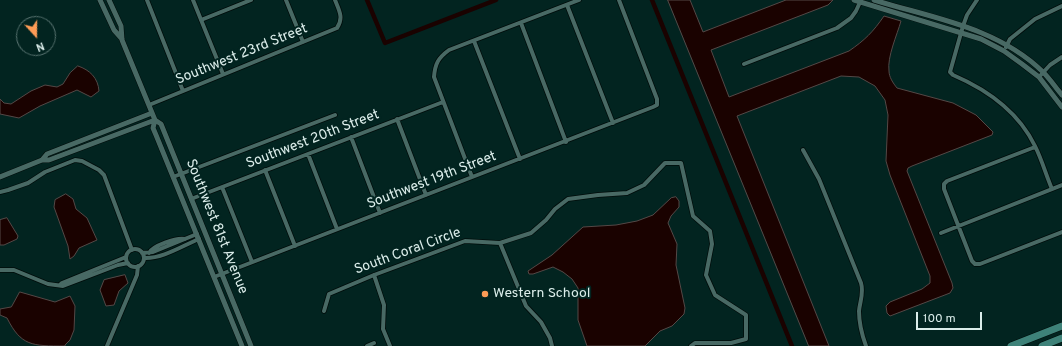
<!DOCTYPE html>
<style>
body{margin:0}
#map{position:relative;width:1062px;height:346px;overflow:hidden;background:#022420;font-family:Overpass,sans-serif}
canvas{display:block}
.north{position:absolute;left:16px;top:16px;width:40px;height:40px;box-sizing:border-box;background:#022420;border:1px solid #597471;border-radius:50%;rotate:159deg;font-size:11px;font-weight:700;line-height:16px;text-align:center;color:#dbedea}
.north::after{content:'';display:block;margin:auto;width:14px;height:18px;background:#fd9c56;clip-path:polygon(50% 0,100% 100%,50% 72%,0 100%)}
.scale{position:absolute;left:916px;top:312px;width:66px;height:18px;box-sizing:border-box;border:2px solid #dbedea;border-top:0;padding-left:5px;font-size:12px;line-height:14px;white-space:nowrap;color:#dbedea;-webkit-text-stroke:3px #022420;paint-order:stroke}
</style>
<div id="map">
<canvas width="1062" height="346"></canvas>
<div class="north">N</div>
<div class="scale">100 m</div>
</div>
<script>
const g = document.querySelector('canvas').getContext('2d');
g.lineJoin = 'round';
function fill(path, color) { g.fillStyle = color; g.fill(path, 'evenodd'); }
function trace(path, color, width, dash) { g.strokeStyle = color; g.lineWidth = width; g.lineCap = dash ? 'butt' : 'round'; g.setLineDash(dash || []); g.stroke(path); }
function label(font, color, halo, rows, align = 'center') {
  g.font = font + ' Overpass,sans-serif'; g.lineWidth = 4; g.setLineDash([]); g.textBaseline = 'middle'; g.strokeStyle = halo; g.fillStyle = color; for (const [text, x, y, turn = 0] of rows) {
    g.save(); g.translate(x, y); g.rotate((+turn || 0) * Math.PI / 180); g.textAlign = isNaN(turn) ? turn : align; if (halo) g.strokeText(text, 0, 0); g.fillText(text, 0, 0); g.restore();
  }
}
const water = new Path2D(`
 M668,0H690L703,32L786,0H833L828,5L711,50L729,97L849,51C865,40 873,32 884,16L901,21C897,35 887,57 889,71C889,77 893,83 897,88L953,103L976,115L993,132L992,135L912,166L908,168L907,171L952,283L953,288L950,293L890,316L887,313L886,306L890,302L922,289L930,283V276L890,175L886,161L888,115L885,100L875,86L859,77L841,76L737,116L829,346H809Z
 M78,66C90,70 98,78 99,91L91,97L77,90L40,106L19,118L0,114V99L4,103L11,104L31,91L45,85L57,87L63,84L70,73Z
 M66,194L73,199L76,209L87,218L97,240L79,248L74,256L70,259L68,246L54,207L55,200Z
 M676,197L679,201V207L671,216L668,223L677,244L676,265L685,308L684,314L672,326L660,331L645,346H587L578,320V288L572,279L563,272L553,267L533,274H529L528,271L552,255L583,227L616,225L637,221L653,215L671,198Z
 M7,218L18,236L17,239L4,245H0V220Z
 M125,275L128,283L119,291L114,305L106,306L100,290L104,280Z
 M20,292L55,302L70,296L75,306L74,330L70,340L65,345V346C32,346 21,346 7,318L0,315V309L11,307Z`);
const canal = new Path2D(`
 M367,0L385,43L496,0
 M652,0L792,346`);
const minor = new Path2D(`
 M147,0L183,91
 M193,0L223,74
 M286,0L303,42
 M977,0L967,15L963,26L950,72L953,75C988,90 1018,111 1035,146C1042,160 1046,175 1052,189
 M567,5L613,123
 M201,20L251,0
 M521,23L566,142
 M474,41L520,159
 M1006,47L1010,39L1035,19L1062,6
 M744,64L837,28L851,18L856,11L861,0
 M1039,77L1050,65L1062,57
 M149,105L337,28C344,18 339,10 335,0
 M397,119L426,195
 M351,137L380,213
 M1035,147L947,181L944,184V189L972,261L975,264H980L1062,232
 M803,150L819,179L861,283C864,293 860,301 859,311C859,324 862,335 866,346
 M308,154L337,229
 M265,170L295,246
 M173,177L335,115
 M472,177L434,77C435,64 438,58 449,50L579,0
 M222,187L252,262
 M0,192L8,190L28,183L45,172L75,160L82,161L99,170L104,175L132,250
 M191,199L443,102
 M941,233L1062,185
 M500,243L526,306L541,322L550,338L552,346
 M126 258a9 9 0 1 1 18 0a9 9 0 1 1-18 0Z
 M142,253L153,252L197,234
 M149,253C152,246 177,237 185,239
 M144,258C162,259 182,246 199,239
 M0,270H14L48,284L63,286L118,265L128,263
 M374,275L384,305L383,329L390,346
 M214,277L653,107L657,105V99L619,0
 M60,285L62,283L126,257
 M324,311L329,294L374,275L465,241L500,243L531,233L546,220L555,209L568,199L598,195L627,193L644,185L665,163H681L693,216L710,231L712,244L706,275L715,295L746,315V339L731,343H695L691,346
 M107,346L137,275L138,266
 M367,346L374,343`);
const tertiary = new Path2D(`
 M100,0L114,30L122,39
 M109,0L121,26L122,40L155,120L153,128L156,135L242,346
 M854,0L981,39L1004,51L1022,64L1039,77L1062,107
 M874,0C932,18 997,27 1043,72C1050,79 1056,88 1062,95
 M155,120L161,124L251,346
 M42,160L47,154L152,113
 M0,177L42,160H49L155,120`);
const primary = new Path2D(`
 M1011,346L1062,326
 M1042,346L1062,338`);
const markers = [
 [485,294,4,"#fd9c56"]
];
const streetNames = [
 ["Southwest 23rd Street",242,55,-22],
 ["Southwest 20th Street",313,140,-21],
 ["Southwest 19th Street",432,181,-21],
 ["Southwest 81st Avenue",216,227,68],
 ["South Coral Circle",408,252,-20]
];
const poiNames = [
 ["Western School",493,294]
];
fill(water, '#1a0200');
trace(water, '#544846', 1);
trace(canal, '#1a0200', 4.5);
trace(minor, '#000c0a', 5.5);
trace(tertiary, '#000c0a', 6);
trace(primary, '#000c0a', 8);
trace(minor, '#486964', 4);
trace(tertiary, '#486964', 5);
trace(primary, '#3e8279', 7);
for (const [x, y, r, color] of markers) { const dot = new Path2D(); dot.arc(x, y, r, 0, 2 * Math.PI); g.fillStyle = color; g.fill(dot); trace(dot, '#022420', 1.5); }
label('14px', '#dbedea', '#022420', streetNames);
label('14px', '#dbedea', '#022420', poiNames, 'left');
</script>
